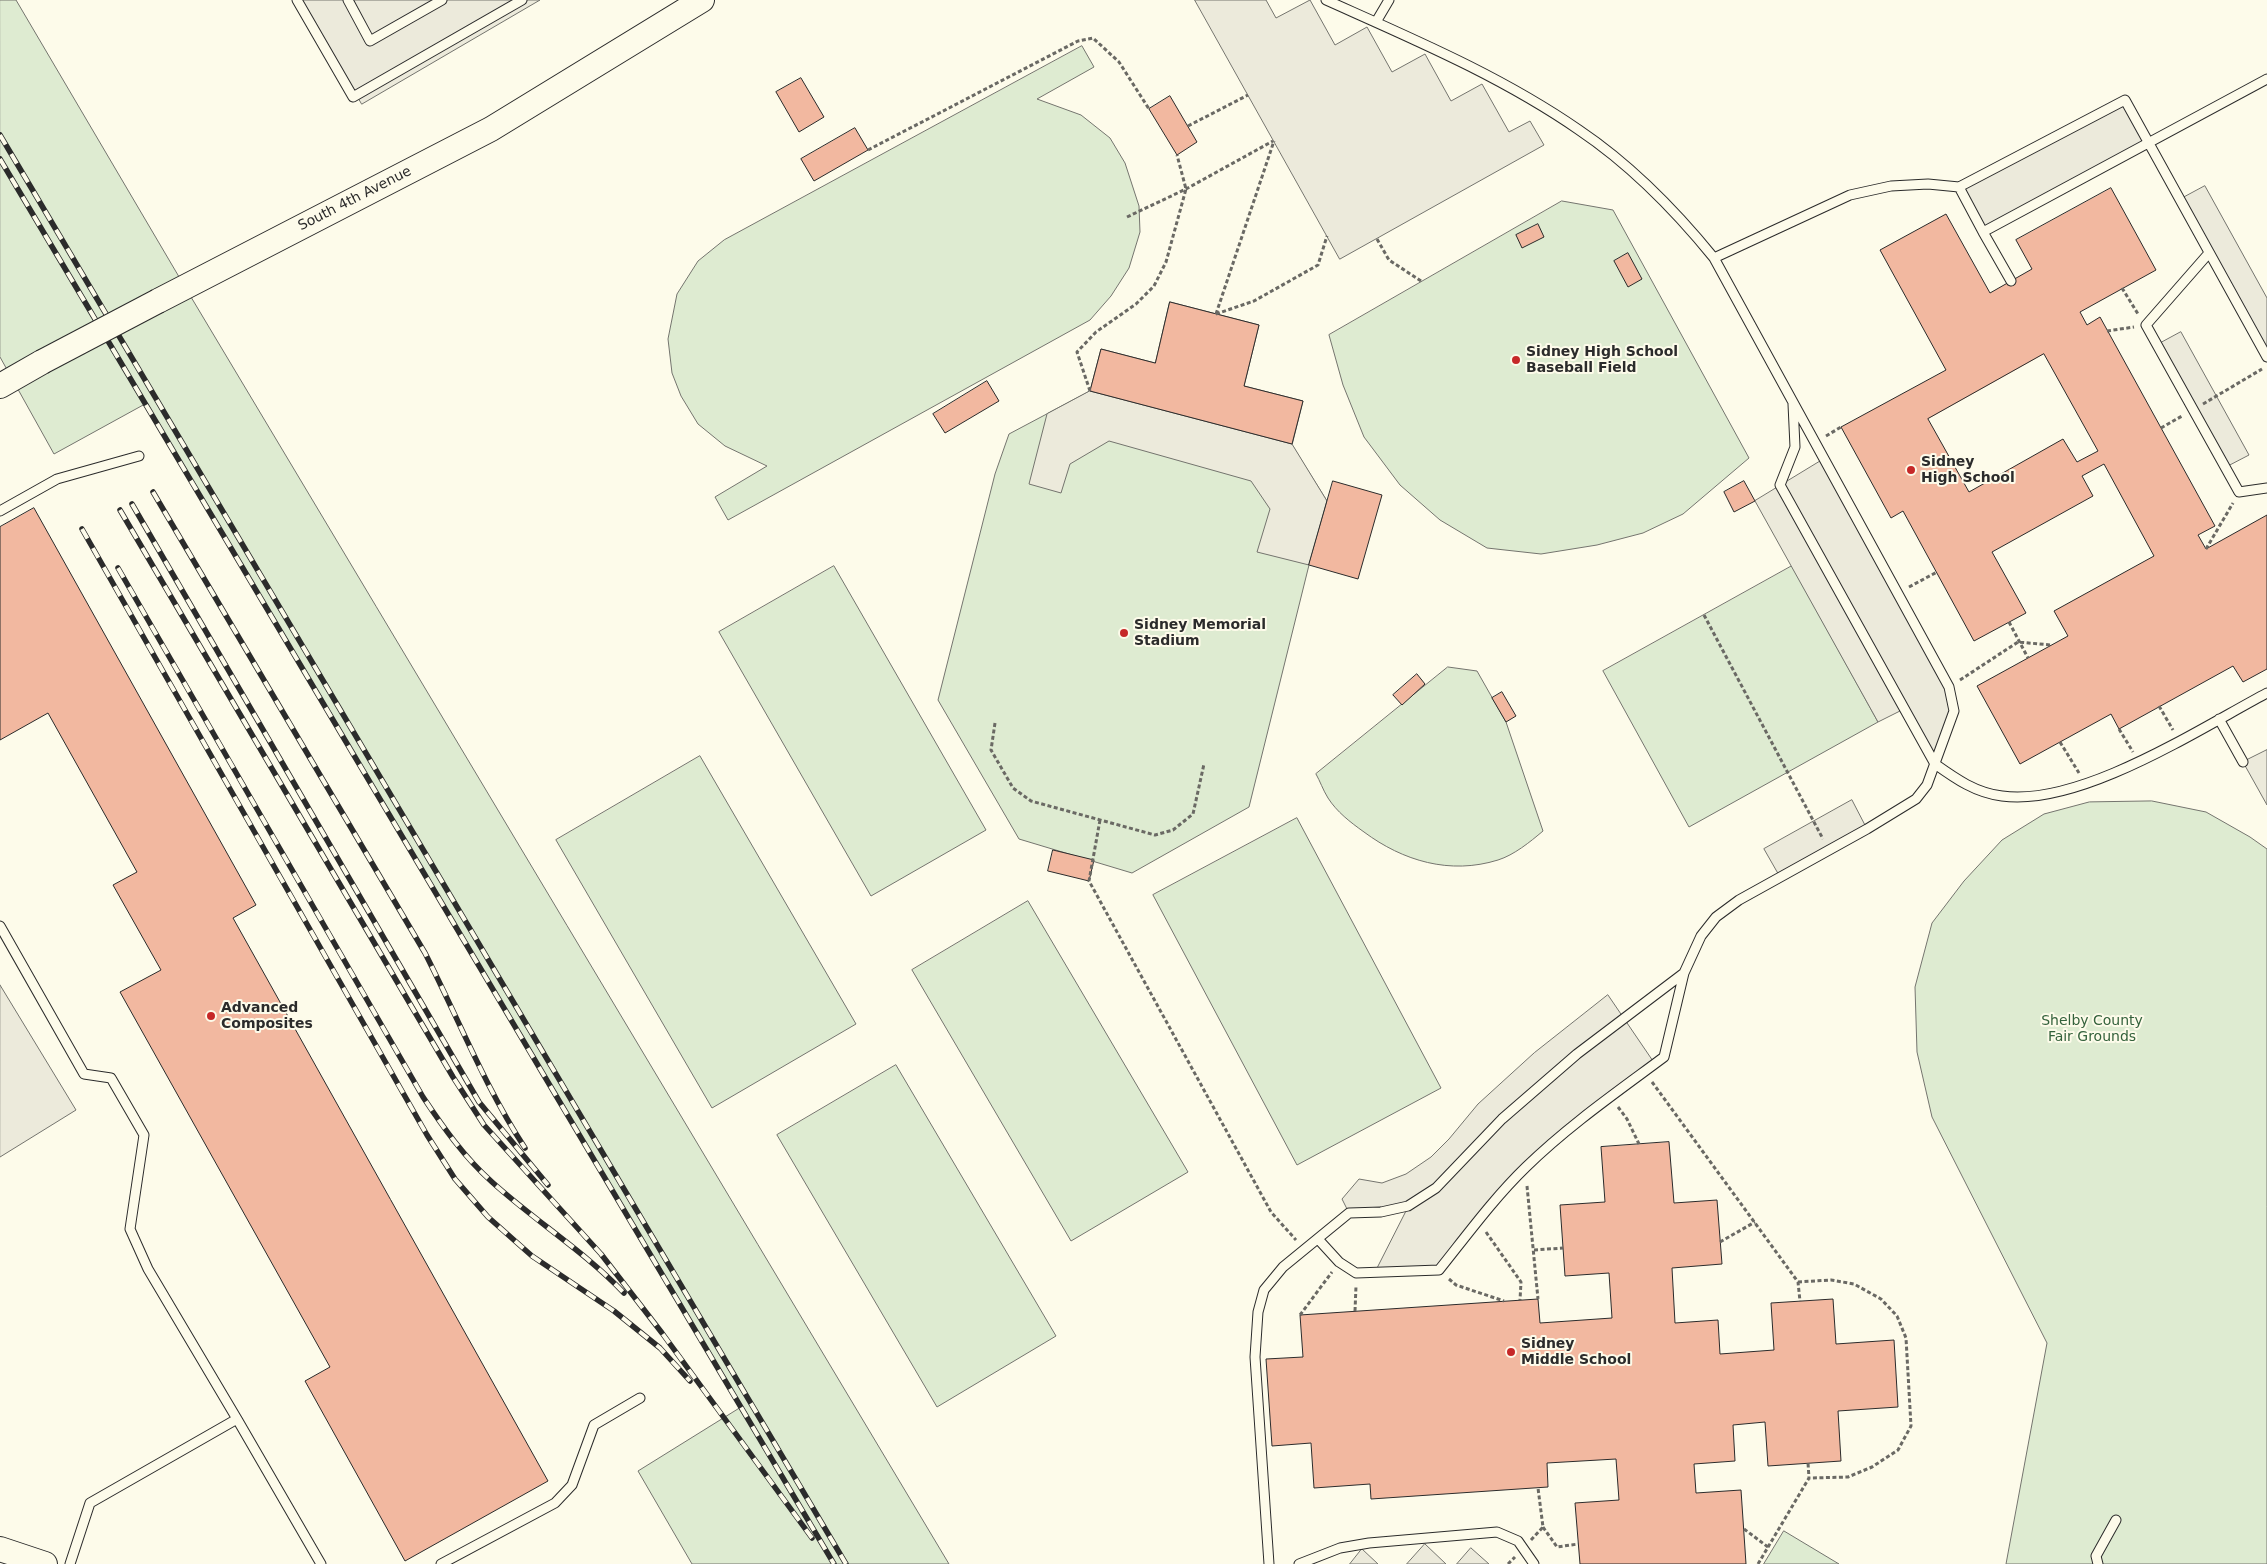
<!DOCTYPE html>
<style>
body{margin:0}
canvas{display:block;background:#fdfbea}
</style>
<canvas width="2267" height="1564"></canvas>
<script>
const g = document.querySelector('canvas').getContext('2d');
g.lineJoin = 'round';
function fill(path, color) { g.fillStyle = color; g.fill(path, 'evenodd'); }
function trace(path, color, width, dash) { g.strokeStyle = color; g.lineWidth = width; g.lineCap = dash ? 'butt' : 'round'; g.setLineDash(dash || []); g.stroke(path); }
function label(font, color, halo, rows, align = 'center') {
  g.font = font + ' "DejaVu Sans",sans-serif'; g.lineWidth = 4; g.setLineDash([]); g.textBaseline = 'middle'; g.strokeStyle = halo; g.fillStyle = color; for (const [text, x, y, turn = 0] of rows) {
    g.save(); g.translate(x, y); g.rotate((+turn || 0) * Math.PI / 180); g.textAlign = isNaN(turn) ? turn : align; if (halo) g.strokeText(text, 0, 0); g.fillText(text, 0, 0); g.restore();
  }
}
const green = new Path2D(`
 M0,0H16L185,287L949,1564H692L638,1471L741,1407L145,404L54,454L0,357Z
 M1082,46L1094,67L1037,99L1081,115L1110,138L1125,163L1139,206L1140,232L1129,268L1111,296L1090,320L728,520L715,497L767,466L725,446L698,424L681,396L672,373L668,339L677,294L698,261L724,240Z
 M1562,201L1613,210L1749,458L1683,514L1643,533L1597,545L1541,554L1487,548L1440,520L1400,485L1364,437L1343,385L1329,335Z
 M1170,302L1259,325L1244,386L1303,401L1292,445L1327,501L1309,565L1249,807L1132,873L1019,839L938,700L995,474L1009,434L1090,391L1101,349L1155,363Z
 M834,566L986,830L871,896L719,632Z
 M1792,566L1878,722L1689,827L1603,671Z
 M1448,667L1477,671L1506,722L1543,831C1530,842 1514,855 1498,860C1450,875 1403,861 1364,832C1350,822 1337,812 1328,798C1323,790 1320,781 1316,774Z
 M700,756L856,1024L712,1108L556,840Z
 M2152,801L2206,812L2250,837L2267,849V1564H2006L2047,1343L1932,1117L1917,1052L1915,987L1932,923L1964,881L2002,840L2044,814L2089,802Z
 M1297,818L1441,1088L1297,1165L1153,895Z
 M1028,901L1188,1172L1071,1241L912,970Z
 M896,1065L1056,1336L937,1407L777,1135Z
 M1784,1531L1839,1564H1764Z`);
const parking = new Path2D(`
 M302,0H540L362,104Z
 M1195,0H1266L1276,18L1310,0L1335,45L1367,27L1392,72L1425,54L1451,101L1482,84L1509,132L1530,121L1544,145L1340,259Z
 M2125,100L2148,145L1983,232L1959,187Z
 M2205,186L2267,298V357L2179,200Z
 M2181,332L2249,455L2224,468L2157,345Z
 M1090,391L1292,444L1327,501L1309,565L1257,552L1270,509L1251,481L1109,441L1070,464L1061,493L1029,484L1047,414Z
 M1824,459L1949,687L1954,711L1935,764L1904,709L1878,722L1755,501Z
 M2267,750V805L2243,762Z
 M1852,800L1867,829L1780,877L1764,849Z
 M0,985L76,1110L0,1157Z
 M1608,995L1655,1064L1526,1168L1439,1270L1375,1272L1408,1207L1349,1213L1342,1199L1359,1179L1382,1183L1406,1174L1431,1157L1449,1139L1478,1104L1534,1053Z
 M1425,1544L1446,1564H1407Z
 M1471,1548L1489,1564H1457Z
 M1362,1549L1378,1564H1350Z`);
const building = new Path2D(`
 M801,78L824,117L799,132L776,92Z
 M1170,96L1197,142L1177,155L1149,109Z
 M855,128L868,150L814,181L801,159Z
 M2111,188L2156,270L2080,312L2087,325L2100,317L2215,526L2198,535L2206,549L2267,515V669L2243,682L2233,666L2119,729L2111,714L2020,764L1977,686L2068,636L2054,611L2154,556L2104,464L2082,476L2093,496L1992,552L2026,613L1974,641L1903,511L1891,518L1841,427L1946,370L1880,250L1946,214L1990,293L2032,269L2016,240ZM2044,354L2098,451L2077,462L2063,439L1969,492L1928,419Z
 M1538,224L1544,237L1522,248L1516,235Z
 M1628,253L1642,279L1628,287L1614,261Z
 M1170,302L1259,325L1244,386L1303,401L1292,444L1090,391L1101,349L1155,363Z
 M987,381L999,401L945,433L933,414Z
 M1333,481L1382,495L1358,579L1309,565Z
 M1744,481L1755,501L1734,512L1724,492Z
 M34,508L256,905L233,918L548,1481L405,1561L305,1381L330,1367L120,992L161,970L113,885L137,872L48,713L0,740V527Z
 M1417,674L1425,684L1402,705L1393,695Z
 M1502,692L1516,716L1506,722L1492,698Z
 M1053,850L1094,860L1089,881L1048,871Z
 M1669,1142L1674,1203L1717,1200L1722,1264L1672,1268L1675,1323L1718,1320L1720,1354L1774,1350L1771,1303L1833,1299L1836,1344L1894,1340L1898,1407L1838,1411L1841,1461L1768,1466L1765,1422L1733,1425L1735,1461L1694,1464L1696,1493L1741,1490L1746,1564H1580L1575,1503L1619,1500L1616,1459L1547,1463L1548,1487L1371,1499L1370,1484L1314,1488L1311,1443L1272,1446L1266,1359L1303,1357L1300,1315L1538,1299L1540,1323L1612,1318L1609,1273L1565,1276L1560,1205L1605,1202L1601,1147Z`);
const path = new Path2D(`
 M1188,126L1248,95
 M868,150L1078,41L1093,38L1119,62L1149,109
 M1127,217L1186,189L1273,141
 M1377,239L1389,260L1421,281
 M2122,288L2138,314
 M1216,314L1274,141
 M1216,314L1254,301L1318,265L1327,236
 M2107,331L2134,327
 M1090,391L1077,352L1096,332L1136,304L1154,286L1166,262L1186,189L1177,155
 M2203,404L2262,369
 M2161,428L2182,416
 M1826,436L1841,427
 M2206,549L2233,503
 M1909,587L1937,572
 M1704,615L1823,839
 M2009,622L2028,658
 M1960,680L2018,642L2051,645
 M2159,706L2173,730
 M995,723L991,750L1013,788L1031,801L1155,835L1173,830L1193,814L1204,764
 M2119,729L2133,752
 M2060,742L2079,773
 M1100,820L1089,881L1271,1212L1296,1240
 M1652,1082L1798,1282L1800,1301
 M1618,1107L1627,1119L1639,1144
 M1527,1186L1538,1299
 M1486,1232L1521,1282L1520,1300
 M1720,1242L1755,1222
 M1534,1250L1563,1248
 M1449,1279L1456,1285L1504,1301
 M1798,1282L1831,1280L1854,1284L1881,1299L1897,1316L1906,1338L1911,1426L1898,1450L1872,1467L1848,1477L1809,1478
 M1355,1311L1356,1286
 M1300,1315L1332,1272
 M1543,1527L1557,1547L1578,1544
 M1744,1529L1768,1547
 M1531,1540L1543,1527L1538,1488
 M1508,1564L1515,1557
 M1758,1564L1809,1478L1808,1463`);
const lane = new Path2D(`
 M297,0L353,97L522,0
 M348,0L370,41L442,0
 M1376,22L1389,0
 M1959,187L2125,100L2267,357
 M1983,232L2011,281
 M2209,253L2146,325L2239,492L2267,488
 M1714,258L1850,195L1891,186L1928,184L1959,187L1983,232L2267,79
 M1793,404L1795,447L1780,485L1935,764C1956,779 1976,793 2002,796C2080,807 2199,729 2267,693
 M0,511L57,479L139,456
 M2219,719L2243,762
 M0,926L84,1074L111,1078L144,1135L130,1229L148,1269L237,1419L90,1503L70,1564
 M1318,1239L1339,1262L1356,1273L1439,1270C1467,1235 1494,1198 1526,1167C1568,1126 1617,1092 1664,1057L1684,973L1701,936L1716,917L1739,900L1867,829L1916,799L1927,785L1954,711L1949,687L1714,258C1675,210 1631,165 1579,130C1501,76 1413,39 1326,0
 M237,1419L321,1564
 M441,1564L555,1503L572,1485L594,1425L640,1398
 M1269,1564L1255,1357L1258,1312L1264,1290L1283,1267L1349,1213L1381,1212L1408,1206L1436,1188L1502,1119L1577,1054L1684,973
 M1299,1564L1340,1548L1369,1543L1497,1532L1518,1541L1534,1564
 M2098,1564L2096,1556L2116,1520`);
const secondary = new Path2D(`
 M158,301L491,129L702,0
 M0,386L42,362
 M0,1549L45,1564`);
const rail = new Path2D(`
 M0,135L846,1564
 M0,159L834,1564
 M153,492L425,953C458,1018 485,1087 525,1148
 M132,504L479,1102L548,1185
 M120,510L453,1077L484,1125L601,1254L662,1333L812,1538
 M82,529L427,1135L455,1179L488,1217L532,1256L614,1311L660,1348L690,1381
 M118,568L423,1097C443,1127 464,1157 492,1182C535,1221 584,1251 624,1293`);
const secondaryBridge = new Path2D(`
 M42,362L158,301`);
const markers = [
 [1516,360,5,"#c62828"],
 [1911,470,5,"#c62828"],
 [1124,633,5,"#c62828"],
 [211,1016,5,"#c62828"],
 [1511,1352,5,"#c62828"]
];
const streetNames = [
 ["South 4th Avenue",355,199,-27]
];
const poiNames = [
 ["Sidney High School",1526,352],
 ["Baseball Field",1526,368],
 ["Sidney",1921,462],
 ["High School",1921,478],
 ["Sidney Memorial",1134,625],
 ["Stadium",1134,641],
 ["Advanced",221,1008],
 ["Composites",221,1024],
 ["Sidney",1521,1344],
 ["Middle School",1521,1360]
];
const parkNames = [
 ["Shelby County",2092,1021],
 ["Fair Grounds",2092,1037]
];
fill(green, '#deebd1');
trace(green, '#74746e', 1);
fill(parking, '#eceadb');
trace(parking, '#74746e', 1);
fill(building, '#f2b8a0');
trace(building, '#2b2b2b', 1);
trace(lane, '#2b2b2b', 11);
trace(secondary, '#2b2b2b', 26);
trace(path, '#6a6964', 3, [4, 2.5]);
trace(lane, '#fdfbea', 9);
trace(secondary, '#fdfbea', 24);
trace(rail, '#2b2b2b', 5.5);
trace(rail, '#fdfbea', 4, [11]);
trace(secondaryBridge, '#2b2b2b', 26, []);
trace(secondaryBridge, '#fdfbea', 24);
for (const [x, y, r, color] of markers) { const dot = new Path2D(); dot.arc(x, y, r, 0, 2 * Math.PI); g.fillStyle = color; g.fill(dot); trace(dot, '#fdfbea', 2); }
label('14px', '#2b2b2b', '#fdfbea', streetNames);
label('bold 14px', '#2b2b2b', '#fdfbea', poiNames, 'left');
label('14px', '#34623c', '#fdfbea', parkNames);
</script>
